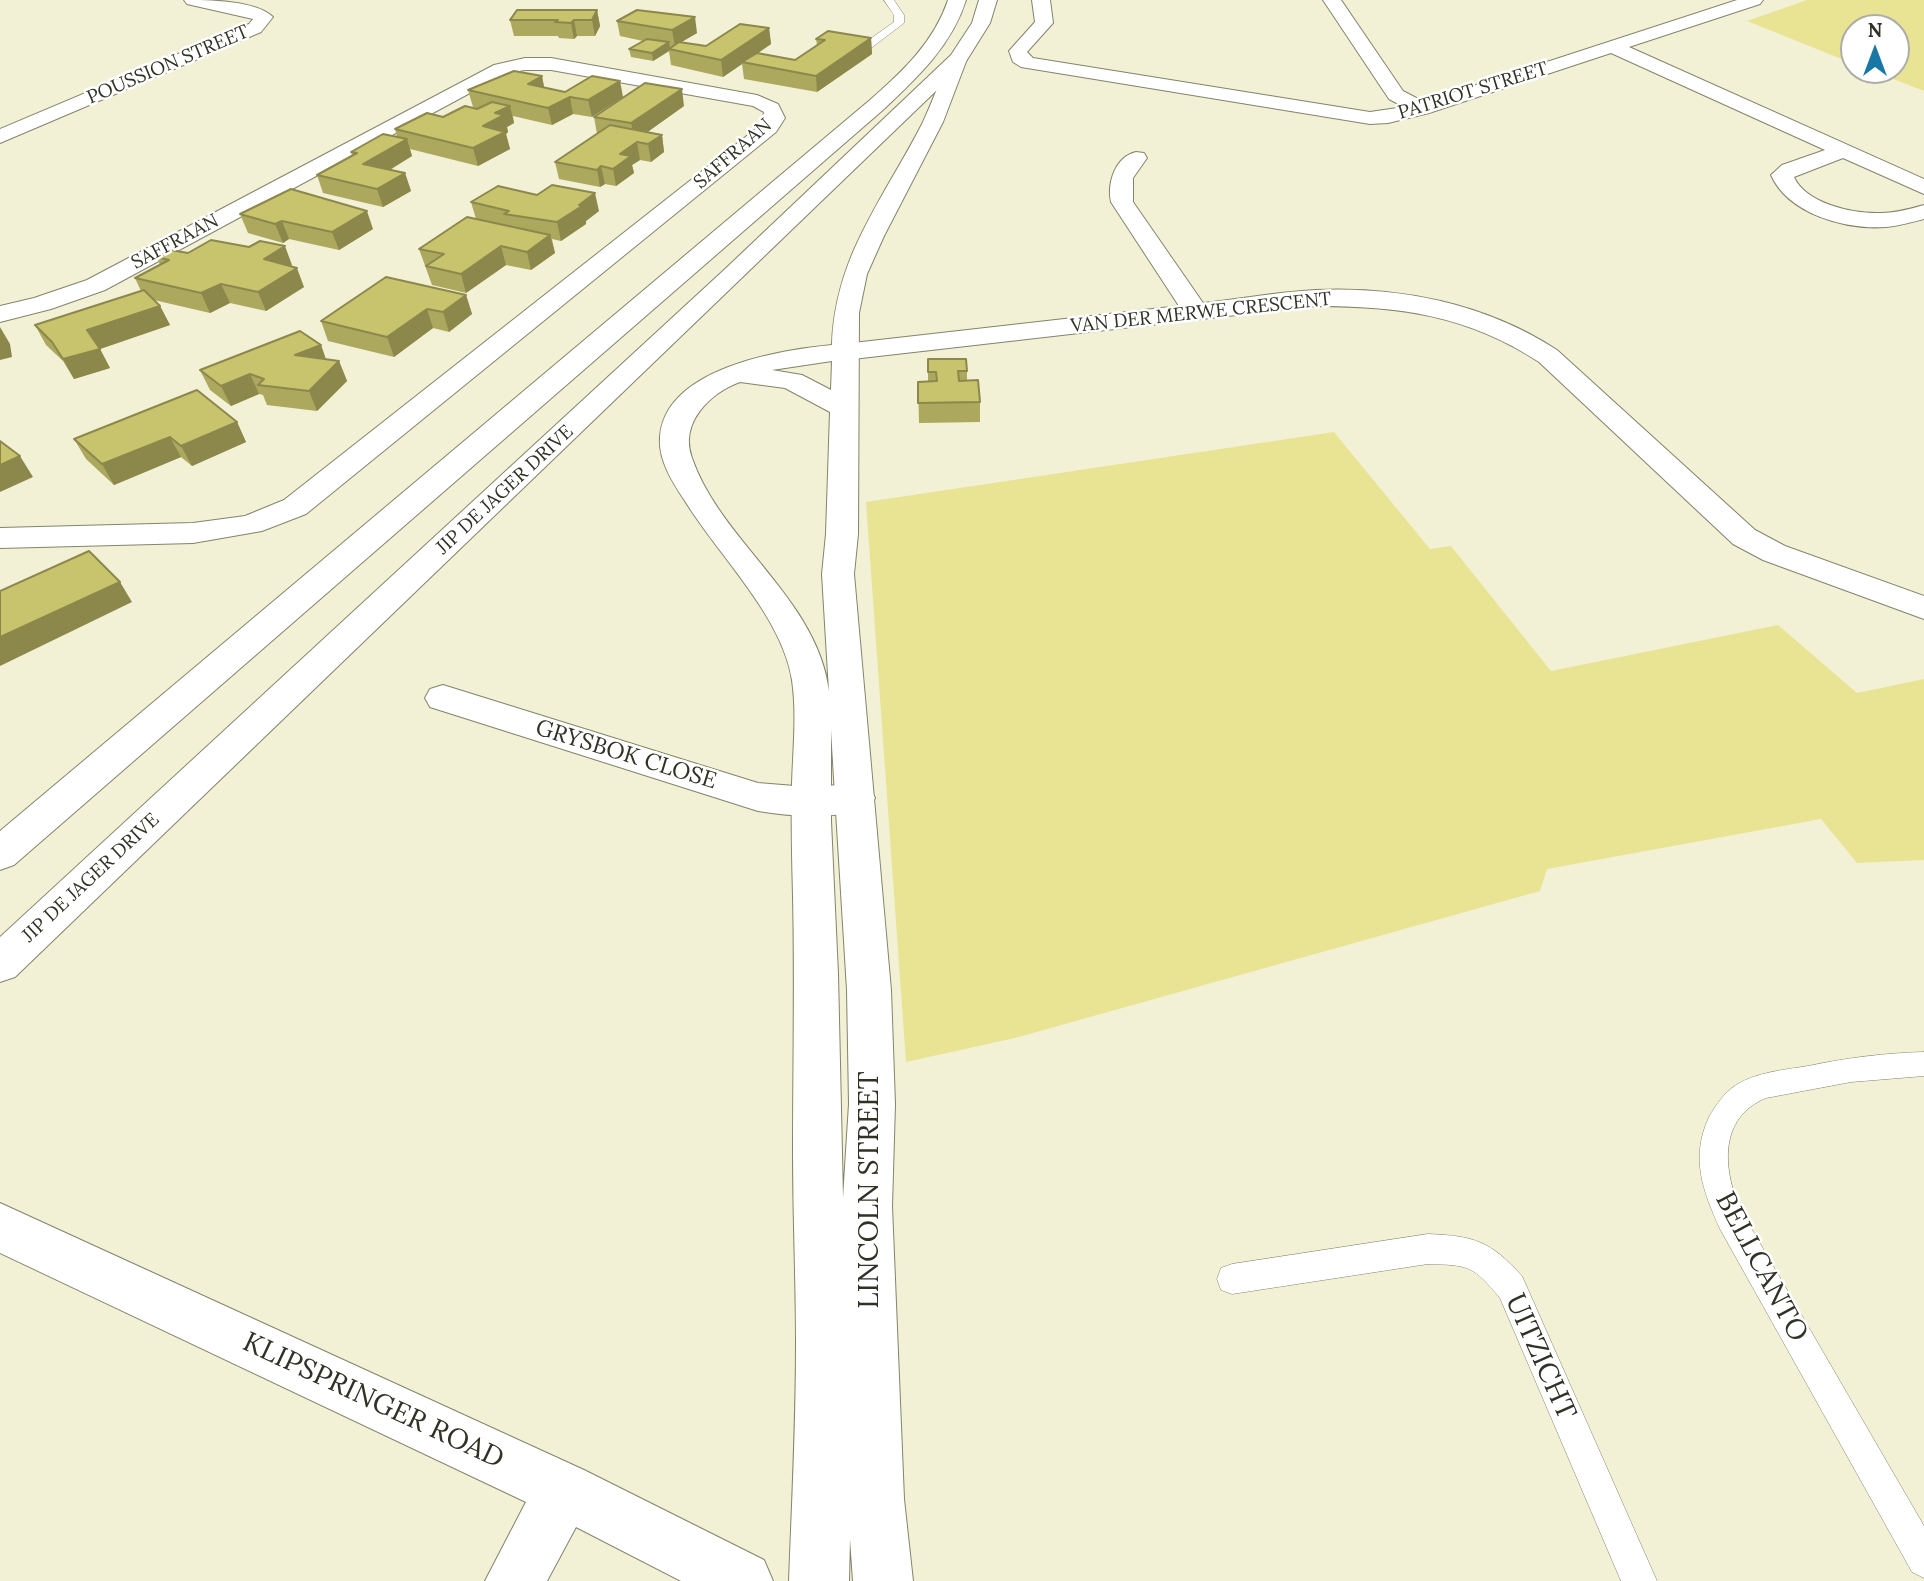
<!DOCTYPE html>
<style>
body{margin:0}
#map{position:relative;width:1924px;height:1581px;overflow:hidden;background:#f2f1d6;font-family:Lora,serif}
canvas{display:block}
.north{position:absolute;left:1840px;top:14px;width:70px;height:70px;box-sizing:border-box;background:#fff;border:2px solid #adada8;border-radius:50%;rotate:0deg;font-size:19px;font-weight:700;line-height:28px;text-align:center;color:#313126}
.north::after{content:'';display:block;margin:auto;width:24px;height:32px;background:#1877a4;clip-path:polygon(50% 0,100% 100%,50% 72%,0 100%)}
</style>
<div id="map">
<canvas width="1924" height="1581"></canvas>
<div class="north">N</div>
</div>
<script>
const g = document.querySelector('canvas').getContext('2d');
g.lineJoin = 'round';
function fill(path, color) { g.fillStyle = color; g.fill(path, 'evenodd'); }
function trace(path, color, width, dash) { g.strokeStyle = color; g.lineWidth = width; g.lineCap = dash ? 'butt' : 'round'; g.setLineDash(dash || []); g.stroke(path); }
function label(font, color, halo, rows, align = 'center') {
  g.font = font + ' Lora,serif'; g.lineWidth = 5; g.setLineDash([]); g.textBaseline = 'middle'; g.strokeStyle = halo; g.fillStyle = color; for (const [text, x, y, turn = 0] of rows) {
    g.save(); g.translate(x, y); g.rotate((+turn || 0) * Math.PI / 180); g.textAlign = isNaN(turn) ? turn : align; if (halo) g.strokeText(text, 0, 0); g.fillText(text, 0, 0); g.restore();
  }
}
const green = new Path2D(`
 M1807,0H1924V91L1870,70H1896V28H1854V64L1747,21Z
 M1334,432L1430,549L1451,546L1551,671L1778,625L1857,693L1924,679V860L1857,863L1821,819L1547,869L1540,891L1015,1038L906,1062L866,502Z`);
const service = new Path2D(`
 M884,0H894L904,15V23L871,48H863V44L894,22V15Z
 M1924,1052V1076L1851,1082L1766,1098C1718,1118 1723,1169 1740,1209L1924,1526V1578L1912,1572L1720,1229C1703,1191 1690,1158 1709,1117C1716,1105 1724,1093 1736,1085C1757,1072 1784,1070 1808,1066C1846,1058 1885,1053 1924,1052Z
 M1428,1234C1475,1236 1490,1241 1522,1276L1657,1581H1621L1500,1298C1473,1266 1470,1265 1428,1264L1232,1294L1221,1290L1217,1279L1221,1268L1232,1264Z`);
const minor = new Path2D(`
 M184,0C208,0 256,0 273,17L261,32L0,143V129L249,24L253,19L187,4Z
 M1032,0H1050L1053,23L1027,52L1033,58L1370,112L1404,107L1389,99L1323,0H1341L1403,91L1424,102L1737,0H1763L1760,4L1629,47L1924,179V194L1843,158L1794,177C1806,204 1854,214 1881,213C1896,213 1910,209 1924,205V219C1912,222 1899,226 1886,227C1846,230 1788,214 1771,175L1782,165L1825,150L1611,53L1429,113L1388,123L1370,124L1021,67L1013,62L1009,51L1035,22Z
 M525,58H551L757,95L778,104L785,118L776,132L306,514L262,531L193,543L0,548V528L193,523L245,516L284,500L762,124L764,112L753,106L551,70H525L507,73L105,290L51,309L0,322V306L34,298L87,280L494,65Z
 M1136,152L1144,153L1147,158L1133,178V202L1203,303C1240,299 1278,292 1315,290C1400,286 1487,304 1557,350L1755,530L1785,546L1924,596V619L1763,560L1733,544L1539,362C1467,315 1399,306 1315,306L844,360L835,358L831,352L835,346L844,344L1179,306L1111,202C1107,183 1115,157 1136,152Z
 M443,685L758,783L807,787L856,784L870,788L875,798L870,808C834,819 794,817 758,811L430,707L425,698L430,689Z
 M0,1203L584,1470L764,1560L773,1581H681L576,1527L547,1581H485L526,1502L0,1253Z`);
const tertiary = new Path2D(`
 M958,53L967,59L943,122L884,236L867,274L859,313L858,534L854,574L891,990L895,1104L892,1206L904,1499L913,1581H853L850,1539L849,1581H789C792,1502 796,1423 796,1343C796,1281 793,1218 793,1155C793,1069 795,982 793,896C792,859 791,822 792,784C793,750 797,714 792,680C782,616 718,555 685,501C673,483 658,460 660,437C665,368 780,350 832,345C835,256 883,200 922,124C932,103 940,80 949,59ZM832,361L831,390L802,375L772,370ZM740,382L785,388L830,412L826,534L822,574L829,691C817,598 721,542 692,458C679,423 710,393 740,382ZM831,730L847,990L849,1104L843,1198L838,974L831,821Z`);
const secondary = new Path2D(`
 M948,0H966C952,45 918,77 884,109L14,865L0,870V831L870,100C903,71 934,42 948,0Z
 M979,0H997L990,23L965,63L15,977L0,982V937L724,270L951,55L972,23Z`);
const wall = new Path2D(`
 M597,10L600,26L595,36H577L574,39L559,38L558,36H514L510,20Z
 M617,21L697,33L681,42L706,46L769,28L771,44L757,53L795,60L817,45L816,39L871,38L872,54L817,92L744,79L742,64L723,77L671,65L669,51L653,61L631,57L629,49L643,41L620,36Z
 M542,76L544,87L565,92L592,76V117L573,114L552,125L513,116L514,123L507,127L508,132L506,134L510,149L478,166L410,149L412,156L390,170L405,173L411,191L383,207L323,193L317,175L352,156L351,152L397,137L395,129L478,109L473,107L468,90Z
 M684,106L647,132L662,135L664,152L651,162L640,160L632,165L634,173L616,186L605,184L600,187L559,179L555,162L597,134L594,117Z
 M471,202L599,211L586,221V224L561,241L552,239L555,253L531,270L506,265L466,293L432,285L419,249L476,219Z
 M240,214L373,229L339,250L289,239L283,243L248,233Z
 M188,253L292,265L290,266L304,287L266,311L230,303L210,313L154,300L160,306L170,325L100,349L110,368L74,379L63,361L46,345L35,325L141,291L135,278L160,265L157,257Z
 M466,295L472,314L449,332L433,328L394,357L328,341L321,321Z
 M321,345L326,360L339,361L347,381L317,411L267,405L263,395L259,394L231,406L210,390L200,370Z
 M928,359L967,371V381L980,402V422L919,423L918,382H928Z
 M237,422L246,442L192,466L181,457L114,485L86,459L74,439Z`);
const shadedWall = new Path2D(`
 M597,10L600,26L595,36L592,20Z
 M695,17L697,33L675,46L672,30Z
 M574,20L577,36L574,39L571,23Z
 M769,28L771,44L744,63L742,62V64L723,77L721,60Z
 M871,38L872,54L817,92L816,76Z
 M669,42L670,49H669V51L653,61L652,53Z
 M542,76L545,92L528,84Z
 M620,81L623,97L592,117L588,100Z
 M682,89L684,106L635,141L631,123Z
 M570,97L573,114L552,125L548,108Z
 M510,106L514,123L507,127L508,132L506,134L510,149L478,166L473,148L483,126L495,113Z
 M662,135L664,152L651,162L648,144Z
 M407,139L412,156L369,182L363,164Z
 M637,142L640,160L632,165L634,173L616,186L613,169L620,154Z
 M601,166L605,184L600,187L597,170Z
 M405,173L411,191L383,207L377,189Z
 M595,193L599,211L586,221V224L561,241L557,222Z
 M367,211L373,229L339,250L332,232Z
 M282,221L289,239L283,243L275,224Z
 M550,235L555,253L531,270L527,252Z
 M285,246L292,265L272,278L264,259Z
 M501,246L506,265L466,293L461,274Z
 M297,268L304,287L266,311L258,292Z
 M221,284L230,303L210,313L201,293Z
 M466,295L472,314L449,332L443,312Z
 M160,306L170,325L100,349L110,368L74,379L63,359L87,330Z
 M427,309L433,328L394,357L387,337Z
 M0,327L10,344L12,357L0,360Z
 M321,345L328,365L295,355Z
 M339,361L347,381L317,411L309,391Z
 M250,374L259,394L231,406L221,386Z
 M237,422L246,442L192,466L181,446Z
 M170,437L181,457L114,485L102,464Z
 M20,456L33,477L0,492V465Z
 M120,582L132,602L0,666V637Z`);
const building = new Path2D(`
 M517,10H597L592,20H574L571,23L555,22L558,20H510Z
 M637,10L695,17L672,30L617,21Z
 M740,24L769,28L721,60L669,49L679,42L706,46Z
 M828,31L871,38L816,76L742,62L757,53L795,60L825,40L816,39Z
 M647,39L669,42L652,53L629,49Z
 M514,71L542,76L528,84L565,92L592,76L620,81L588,100L570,97L548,108L468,90Z
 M645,83L682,89L631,123L594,117Z
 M492,102L510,106L495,113L504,115L483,126L505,132L473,148L395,129L427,113L443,117L465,106L477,109Z
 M610,125L662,135L648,144L637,142L620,154L631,156L613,169L601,166L597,170L555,162Z
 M383,134L407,139L363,164L405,173L377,189L317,175L357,153L351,152Z
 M552,185L595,193L579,205L582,206L557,222L504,214L509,211L471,202L498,186L537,195Z
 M291,189L367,211L332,232L282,221L275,224L240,214Z
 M467,217L550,235L527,252L501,246L461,274L426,266L444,254L419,249Z
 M211,240L249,247L260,241L285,246L264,259L297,268L258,292L221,284L201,293L135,278L169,260L157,257L171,250L188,253Z
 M386,277L466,295L443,312L427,309L387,337L321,321Z
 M144,290L160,306L87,330L100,349L63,359L52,342L35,325Z
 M300,331L321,345L295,355L339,361L309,391L258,385L264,379L250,374L221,386L200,370Z
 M928,359H966L967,371H958L959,381L978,380L980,402L918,403V382L937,381L936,372H928Z
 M197,390L237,422L181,446L170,437L102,464L74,439Z
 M0,441L20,456L0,465Z
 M89,551L120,582L0,637V591Z`);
const farStreetnames = [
 ["POUSSION STREET",168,65,-23],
 ["PATRIOT STREET",1473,91,-17],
 ["SAFFRAAN",733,154,-41],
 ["SAFFRAAN",175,242,-28],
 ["VAN DER MERWE CRESCENT",1201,313,-6],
 ["JIP DE JAGER DRIVE",505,490,-43],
 ["JIP DE JAGER DRIVE",91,878,-43]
];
const streetNames = [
 ["GRYSBOK CLOSE",626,755,17]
];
const nearStreetnames = [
 ["LINCOLN STREET",870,1190,-90],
 ["BELLCANTO",1761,1267,62],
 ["UITZICHT",1540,1357,66],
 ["KLIPSPRINGER ROAD",373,1401,25]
];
fill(green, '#e9e494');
trace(service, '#84836b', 1);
trace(minor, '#84836b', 2);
trace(tertiary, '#84836b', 2);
trace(secondary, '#84836b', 2);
fill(service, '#fff');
fill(minor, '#fff');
fill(tertiary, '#fff');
fill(secondary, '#fff');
fill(wall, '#aca85e');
fill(shadedWall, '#8c884c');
fill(building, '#c8c36d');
trace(building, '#8c884c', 2);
label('19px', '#313126', '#fff', farStreetnames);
label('23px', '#313126', '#fff', streetNames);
label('28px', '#313126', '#fff', nearStreetnames);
</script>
